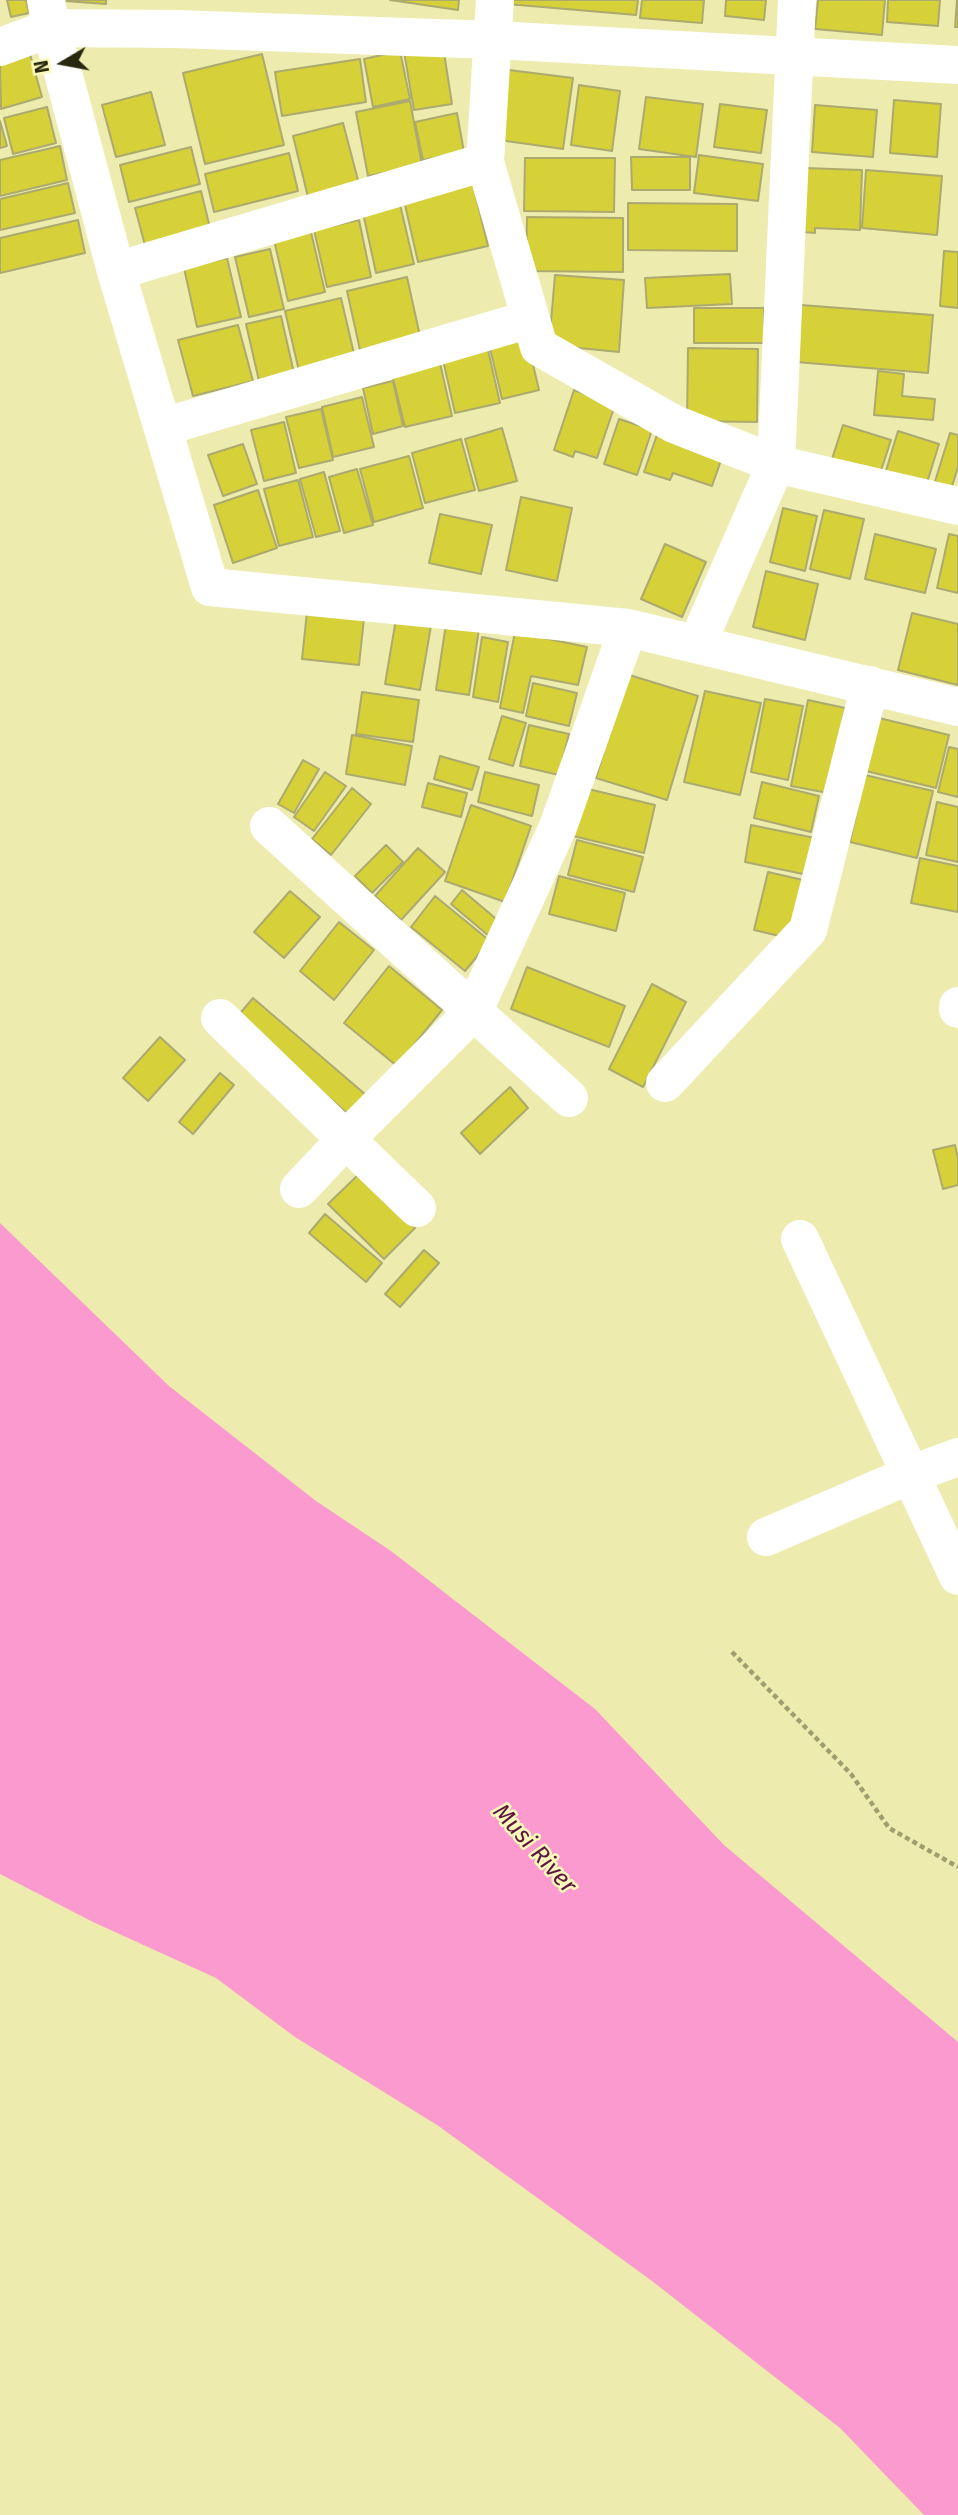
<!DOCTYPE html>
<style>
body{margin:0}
#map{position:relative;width:958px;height:2515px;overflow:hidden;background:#edecae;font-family:"Fira Sans",sans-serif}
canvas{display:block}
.north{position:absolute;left:28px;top:28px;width:70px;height:70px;-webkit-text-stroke:5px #fbfabb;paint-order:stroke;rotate:260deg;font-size:19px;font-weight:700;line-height:28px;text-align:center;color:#28270f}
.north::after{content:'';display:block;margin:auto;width:24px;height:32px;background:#28270f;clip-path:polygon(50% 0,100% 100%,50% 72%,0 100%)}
</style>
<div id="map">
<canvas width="958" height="2515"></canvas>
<div class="north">N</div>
</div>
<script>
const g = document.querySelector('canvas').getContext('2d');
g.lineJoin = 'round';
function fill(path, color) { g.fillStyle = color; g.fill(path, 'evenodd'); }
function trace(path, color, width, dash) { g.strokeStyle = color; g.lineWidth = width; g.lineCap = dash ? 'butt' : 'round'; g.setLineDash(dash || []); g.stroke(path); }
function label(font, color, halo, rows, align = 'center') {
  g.font = font + ' "Fira Sans",sans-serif'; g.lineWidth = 5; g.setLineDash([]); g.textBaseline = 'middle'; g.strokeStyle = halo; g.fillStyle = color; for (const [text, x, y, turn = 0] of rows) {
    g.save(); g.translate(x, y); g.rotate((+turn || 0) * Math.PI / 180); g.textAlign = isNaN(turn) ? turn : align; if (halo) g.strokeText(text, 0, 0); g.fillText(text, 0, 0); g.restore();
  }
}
const water = new Path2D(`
 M0,1223L169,1386L316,1501L391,1551L595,1709L724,1845L958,2042V2515H924L840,2428L652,2281L437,2125L295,2037L216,1978L93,1922L0,1874Z`);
const building = new Path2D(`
 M7,0H26L29,13L11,17Z
 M51,0H106V4Z
 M390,0H459L458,10Z
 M508,0H638L636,15L507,4Z
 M642,0H704L702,23L640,18Z
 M726,0H766L764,20L725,16Z
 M818,0H885L882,35L815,29Z
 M888,0H940L938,26L887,22Z
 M957,0H958V27H955Z
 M443,46L452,104L414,110L404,52Z
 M400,51L410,99L373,107L364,59Z
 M30,54L42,97L1,109L0,62Z
 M262,54L284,145L205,164L183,73Z
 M360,59L366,102L282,116L275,72Z
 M501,69L573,78L563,149L492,139Z
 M579,85L620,91L612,151L571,145Z
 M151,92L165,145L116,157L102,105Z
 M646,97L703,104L696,157L639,149Z
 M894,100L941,104L937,157L890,153Z
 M410,101L422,165L368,176L356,112Z
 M720,104L767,110L761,153L714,147Z
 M815,105L877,110L873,157L812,152Z
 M47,107L56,143L13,154L4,118Z
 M457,113L464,152L423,160L415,122Z
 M0,121L7,146L0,148Z
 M343,123L359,184L308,197L293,136Z
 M60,146L67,180L0,196V160Z
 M191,147L200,184L129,202L120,165Z
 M289,153L298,191L214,212L205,174Z
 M699,155L763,164L758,201L694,193Z
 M631,157H690V190H632Z
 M525,158H615L614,212L524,211Z
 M804,168L862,170L860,230L815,228V233L802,232Z
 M866,170L942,176L937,235L862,228Z
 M472,180L488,246L418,262L403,196Z
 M68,183L75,213L0,230V199Z
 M201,191L211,232L146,249L135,208Z
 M399,200L414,264L376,273L362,208Z
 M628,203L737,204V251L628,250Z
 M527,217L623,218V272L526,271Z
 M78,220L85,253L0,273V238Z
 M359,220L371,277L327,287L314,230Z
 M311,232L325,292L288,301L274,240Z
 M270,249L284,309L249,317L235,257Z
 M944,251L958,252V308L940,306Z
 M227,258L241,317L197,327L184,268Z
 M730,274L732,304L647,308L645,278Z
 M555,275L624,280L619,352L549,345Z
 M407,277L420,336L360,350L347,291Z
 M341,298L355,358L299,371L285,311Z
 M801,305L933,315L928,373L796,362Z
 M694,308H764V343H694Z
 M281,316L294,373L259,381L246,324Z
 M238,325L253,381L193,396L178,340Z
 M527,339L539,390L502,399L490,348Z
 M688,348L758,349L757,422L687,421Z
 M488,350L500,403L455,413L443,360Z
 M440,363L452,416L405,427L392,374Z
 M878,371L904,374L902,396L935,399L933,420L874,415Z
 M393,381L403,426L373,434L363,388Z
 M574,390L615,405L597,458L575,451L573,457L554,450Z
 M362,397L374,447L333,457L322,407Z
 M321,409L333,460L299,468L286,417Z
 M619,419L652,430L637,475L604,464Z
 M284,422L296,473L264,481L251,430Z
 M843,425L891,440L878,480L830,465Z
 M502,428L517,481L479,491L465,439Z
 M659,429L724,452L712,486L673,473L670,480L644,472Z
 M898,431L939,444L926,486L885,474Z
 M950,433L958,435V467L950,493L933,488Z
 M461,439L475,490L425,503L412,453Z
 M243,444L257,484L223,496L208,455Z
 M409,456L423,508L374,522L360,469Z
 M357,469L373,525L344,533L329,477Z
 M324,472L340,531L316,537L300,479Z
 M298,480L313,537L279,546L264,489Z
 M258,490L277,548L233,563L214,505Z
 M521,497L572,508L557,581L506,570Z
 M783,508L817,516L805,571L770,562Z
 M824,510L864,519L850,579L810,569Z
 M440,514L492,525L481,574L429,563Z
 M875,534L936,549L925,593L865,579Z
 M949,534L958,536V593L937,588Z
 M665,544L706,562L682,617L641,599Z
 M766,571L818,584L805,640L753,627Z
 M308,602L365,609L359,665L302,659Z
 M912,613L958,624V685L898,670Z
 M396,619L431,626L420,690L385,684Z
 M446,624L479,629L469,695L436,690Z
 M515,632L587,647L578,685L531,676L523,713L500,708Z
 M482,637L508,642L498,702L473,697Z
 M626,674L698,696L667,800L596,778Z
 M533,683L577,693L569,726L526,716Z
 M705,691L761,703L740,795L684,782Z
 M362,692L419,700L413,742L356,734Z
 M765,699L803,706L788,780L751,772Z
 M808,700L845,708L828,793L791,786Z
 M502,716L526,723L513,766L489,759Z
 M879,718L949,735L936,788L866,771Z
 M529,725L569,734L559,775L520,766Z
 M352,735L412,746L405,785L346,774Z
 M949,747L958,749V797L938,792Z
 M440,756L479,767L472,790L434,779Z
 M303,760L319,769L294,813L278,804Z
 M325,772L346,786L314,831L294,817Z
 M485,772L539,785L532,816L478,802Z
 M865,775L933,791L917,858L850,842Z
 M762,782L819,796L811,832L754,818Z
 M428,783L467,793L461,817L422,807Z
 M352,788L371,804L331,855L312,839Z
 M584,788L655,805L644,853L573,836Z
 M937,802L958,807V862L926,855Z
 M471,805L531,826L505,902L445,881Z
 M751,825L815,838L808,875L745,862Z
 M577,840L643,857L634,892L568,875Z
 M386,845L403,862L372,893L355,876Z
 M418,848L445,872L401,920L375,896Z
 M920,858L958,866V912L911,903Z
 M768,872L803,880L788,938L754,930Z
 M559,876L625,893L616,931L549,914Z
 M462,890L501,923L490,937L451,904Z
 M290,891L320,917L284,958L254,932Z
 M435,896L490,941L465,971L411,927Z
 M339,922L374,950L334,1000L300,971Z
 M389,966L442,1010L397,1066L344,1023Z
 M527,967L625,1006L609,1047L511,1009Z
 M652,984L686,1002L643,1087L609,1069Z
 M253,998L366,1095L349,1115L237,1017Z
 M160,1037L185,1060L148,1101L123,1078Z
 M220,1073L234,1085L193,1134L179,1122Z
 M510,1087L528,1108L480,1154L461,1133Z
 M955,1145L958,1158V1185L943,1189L933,1150Z
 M360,1173L415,1228L384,1259L328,1204Z
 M325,1214L382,1263L366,1282L309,1233Z
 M424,1250L439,1263L400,1307L385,1294Z`);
const path = new Path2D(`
 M732,1652L851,1774L889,1828L958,1867`);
const minor = new Path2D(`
 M46,0L51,28L116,271L210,587L628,628L958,707
 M495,0L485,162L539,347L674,424L776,464L958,506
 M0,47L51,28L176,29L494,40L958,65
 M116,271L485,162
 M163,427L530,319
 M697,644L776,464L797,0
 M269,826L569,1098
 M958,1006V1009
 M220,1018L417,1208
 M665,1083L808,930L870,685
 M299,1189L346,1139L473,1012L558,827L628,628
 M800,1239L958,1576
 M766,1537L912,1474L958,1457`);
const waterNames = [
 ["Musi River",534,1849,48]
];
fill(water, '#fa9ace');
fill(building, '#d6d039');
trace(building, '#acaa6f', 2);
trace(path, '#9f9e6f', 4.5, [5, 3.5]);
trace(minor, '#fff', 38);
label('italic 24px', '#5d1441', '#fbfabb', waterNames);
</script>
